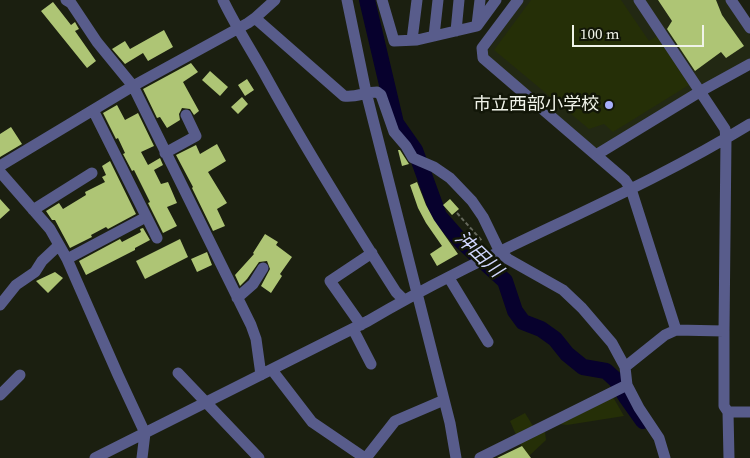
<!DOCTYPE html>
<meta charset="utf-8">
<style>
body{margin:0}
#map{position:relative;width:750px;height:458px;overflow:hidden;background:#1b1f10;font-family:"Source Serif 4",serif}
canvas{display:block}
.scale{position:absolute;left:572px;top:25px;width:132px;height:22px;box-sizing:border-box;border:2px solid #f0f3e9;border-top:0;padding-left:6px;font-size:15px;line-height:18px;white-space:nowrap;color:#f0f3e9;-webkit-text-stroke:4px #121608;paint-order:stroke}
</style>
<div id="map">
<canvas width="750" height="458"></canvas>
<div class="scale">100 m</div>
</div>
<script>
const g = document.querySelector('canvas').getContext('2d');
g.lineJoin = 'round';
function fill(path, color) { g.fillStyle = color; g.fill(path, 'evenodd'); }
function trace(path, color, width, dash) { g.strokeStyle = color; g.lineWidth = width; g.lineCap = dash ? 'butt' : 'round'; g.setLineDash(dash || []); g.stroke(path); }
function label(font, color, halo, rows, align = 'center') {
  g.font = font + ' "Source Serif 4","Noto Sans JP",serif'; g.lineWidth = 5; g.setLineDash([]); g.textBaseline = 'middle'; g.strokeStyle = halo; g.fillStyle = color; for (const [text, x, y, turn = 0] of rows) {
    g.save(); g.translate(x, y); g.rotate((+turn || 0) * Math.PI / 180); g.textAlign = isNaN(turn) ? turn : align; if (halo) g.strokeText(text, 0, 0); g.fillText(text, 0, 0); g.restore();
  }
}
const built = new Path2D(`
 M524,0H727L750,35V60L597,151L485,54Z`);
const green = new Path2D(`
 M531,0H621L649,41L657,36L689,85L613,132L604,124L589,129L494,50Z
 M613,397L624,416L567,425L559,424Z
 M525,413L533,426L545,432L546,440L529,456L520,444L510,421Z`);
const river = new Path2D(`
 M367,0L396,123L415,150L439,216L460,240L505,281L515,311L523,322L541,329L555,339L567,354L583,367L606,371L616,380L626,397L643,421`);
const building = new Path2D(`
 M658,0H716L722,15L744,46L726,58L721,52L695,71L667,29L672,21Z
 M53,2L71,25L75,22L79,29L75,31L96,61L87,68L41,11Z
 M164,30L173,47L148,61L143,53L125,64L112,49L125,41L130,49Z
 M191,63L198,72L183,82L199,111L194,115L190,109L182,108L179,114L180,120L167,128L160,117L157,118L143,89Z
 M210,71L228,87L220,96L202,80Z
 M247,79L254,90L245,96L238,85Z
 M242,97L248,104L238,114L231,107Z
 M117,105L125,120L138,113L154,146L141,152L148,165L160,158L163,165L154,170L161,184L168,182L177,203L167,207L177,226L163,233L148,203L150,202L134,170L132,171L123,154L125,153L118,138L116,139L103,113Z
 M11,127L22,144L0,157V134Z
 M217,144L226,161L208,172L227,203L217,209L225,226L213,231L192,188L193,187L176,155L196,145L200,154Z
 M398,150H400L409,164L402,166Z
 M110,161L136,214L108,229L106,227L91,235L92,237L70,248L55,220H52L46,211L59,203L63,209L86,195L85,192L105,182L102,177L106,175L102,166Z
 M417,182L426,205L434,220L458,254L437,266L430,254L442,246L426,223L418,208L410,185Z
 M0,199L10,210L0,219Z
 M450,199L459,209L452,215L443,205Z
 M143,228L150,240L135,248V250L86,275L79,261L120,239L122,242L141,232L140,229Z
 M265,234L278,242L276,245L292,257L280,274L282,276L271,293L261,286L270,269L267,261L259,262L247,279L240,286L235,275L254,254L253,253Z
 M180,239L188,257L145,279L136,261Z
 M207,252L212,265L197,272L191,259Z
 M55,272L63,278L48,293L36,281Z
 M522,446L531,458H497Z`);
const path = new Path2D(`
 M457,213L483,242`);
const minor = new Path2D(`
 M66,0L71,3L97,42L133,86L251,325L256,339L261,375
 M223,0C235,25 250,48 264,73C305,148 350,220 396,292L404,300
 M347,0L366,92L450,423L456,458
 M382,0L394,41L417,40L477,26L496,0
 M518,0L482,48L483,58L625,180L631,189L676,330
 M639,0L725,129L726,139L724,331
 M731,0L750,28
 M255,18L275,0
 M477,25L480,0
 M456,31L459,0
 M434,36L438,0
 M412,40L417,0
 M93,110L157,238
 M165,153L196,136L186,115
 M596,155L701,91L750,64
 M0,166L133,86L248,23L255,18L344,96C355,98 366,92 377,92L381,95L394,132L406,146L413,158L434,167L450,178L472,201L483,217L500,252L508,259L563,290L582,308L612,343L625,367L627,385L639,408L659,438L665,458
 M0,172L50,229L67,259L118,375L145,433L142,458
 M33,210L92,173
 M67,259L146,217
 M449,278L488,342
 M237,298L253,284L263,268
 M0,305L16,285L35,272L42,261L59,245
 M361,325L330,281L372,253
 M353,329L371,364
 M625,367L665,335L676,330L724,331V406L728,412L729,458
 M272,370L312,422L362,456V458
 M178,373L259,458
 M0,395L20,375
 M728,412H750
 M95,458L368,321C491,248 628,199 750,124
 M366,458L395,421L444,400
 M480,458L627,385`);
const markers = [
 [609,105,5,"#a8b0fc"]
];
const poiNames = [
 ["市立西部小学校",599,105]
];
const waterNames = [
 ["沖田川",478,255,44]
];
fill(built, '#222813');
fill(green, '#252f07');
trace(river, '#07012d', 16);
fill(building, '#aec575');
trace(path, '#66695c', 2, [4, 2.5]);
trace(minor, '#585c8b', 11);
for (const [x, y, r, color] of markers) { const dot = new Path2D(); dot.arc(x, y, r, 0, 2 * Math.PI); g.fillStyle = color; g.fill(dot); trace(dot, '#121608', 2); }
label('18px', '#f0f3e9', '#121608', poiNames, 'right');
label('italic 19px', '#d0d6fd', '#121608', waterNames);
</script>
